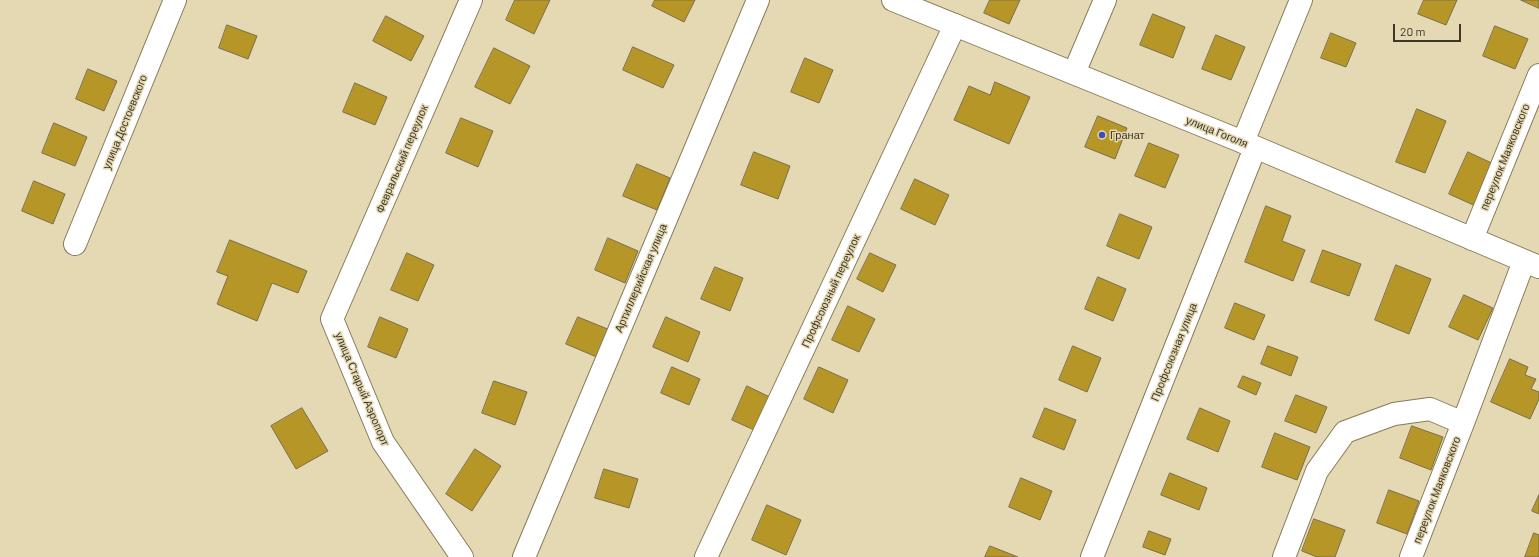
<!DOCTYPE html>
<meta charset="utf-8">
<style>
body{margin:0}
#map{position:relative;width:1539px;height:557px;overflow:hidden;background:#e5d9b4;font-family:Barlow,sans-serif}
canvas{display:block}
.scale{position:absolute;left:1393px;top:24px;width:68px;height:18px;box-sizing:border-box;border:2px solid #3c3729;border-top:0;padding-left:5px;font-size:12px;line-height:14px;white-space:nowrap;color:#3c3729;-webkit-text-stroke:3px #e5d9b4;paint-order:stroke}
</style>
<div id="map">
<canvas width="1539" height="557"></canvas>
<div class="scale">20 m</div>
</div>
<script>
const g = document.querySelector('canvas').getContext('2d');
g.lineJoin = 'round';
function fill(path, color) { g.fillStyle = color; g.fill(path, 'evenodd'); }
function trace(path, color, width, dash) { g.strokeStyle = color; g.lineWidth = width; g.lineCap = dash ? 'butt' : 'round'; g.setLineDash(dash || []); g.stroke(path); }
function label(font, color, halo, rows, align = 'center') {
  g.font = font + ' Barlow,sans-serif'; g.lineWidth = 3; g.setLineDash([]); g.textBaseline = 'middle'; g.strokeStyle = halo; g.fillStyle = color; for (const [text, x, y, turn = 0] of rows) {
    g.save(); g.translate(x, y); g.rotate((+turn || 0) * Math.PI / 180); g.textAlign = isNaN(turn) ? turn : align; if (halo) g.strokeText(text, 0, 0); g.fillText(text, 0, 0); g.restore();
  }
}
const building = new Path2D(`
 M515,0H550L534,34L506,20Z
 M655,0H695L684,22L652,6Z
 M990,0H1020L1009,24L984,13Z
 M1424,0H1457L1446,25L1418,14Z
 M1521,0H1539V8Z
 M1153,14L1185,27L1173,58L1140,45Z
 M386,16L424,36L411,61L373,41Z
 M227,25L257,36L248,59L219,48Z
 M1495,26L1528,39L1515,69L1483,56Z
 M1331,33L1356,43L1346,67L1321,58Z
 M1216,35L1245,47L1231,80L1202,69Z
 M633,47L674,65L663,88L623,70Z
 M494,48L530,66L510,104L475,87Z
 M805,58L833,70L819,103L791,92Z
 M88,69L117,81L104,111L76,99Z
 M995,82L1030,97L1009,144L954,120L969,86L990,95Z
 M355,83L387,97L375,125L343,112Z
 M1417,109L1446,121L1425,173L1396,162Z
 M1098,116L1127,128L1115,159L1085,147Z
 M461,118L493,131L478,167L446,153Z
 M54,123L87,137L75,166L42,153Z
 M1149,143L1179,155L1165,188L1135,176Z
 M754,152L790,166L778,199L741,185Z
 M1468,152L1498,166L1480,208L1449,194Z
 M637,164L670,178L657,210L623,196Z
 M915,179L949,195L935,225L901,209Z
 M34,181L65,194L53,224L22,211Z
 M1266,206L1291,216L1282,241L1305,250L1293,281L1245,262Z
 M1120,214L1152,227L1139,259L1107,246Z
 M608,238L638,251L625,283L595,270Z
 M230,240L307,271L298,293L272,283L257,321L217,304L228,276L217,272Z
 M1323,250L1361,264L1349,296L1311,282Z
 M407,253L434,265L418,301L391,290Z
 M870,253L896,265L883,292L857,279Z
 M1396,265L1431,279L1409,334L1375,320Z
 M715,267L743,278L730,311L701,299Z
 M1098,277L1126,289L1113,321L1085,309Z
 M1464,295L1493,308L1478,340L1449,327Z
 M1235,303L1265,315L1254,340L1225,328Z
 M848,306L875,319L859,352L832,340Z
 M380,317L408,329L396,358L368,347Z
 M578,317L610,330L599,358L566,344Z
 M666,317L700,332L688,362L653,347Z
 M1073,346L1101,358L1087,392L1059,380Z
 M1268,346L1298,357L1291,376L1261,364Z
 M1510,359L1528,367L1525,375L1536,379L1531,389L1539,392V399L1530,419L1491,402Z
 M672,367L700,379L689,405L661,393Z
 M819,367L848,380L833,413L804,399Z
 M1243,376L1261,383L1256,395L1238,387Z
 M494,381L527,392L515,425L482,413Z
 M747,386L778,401L763,434L732,420Z
 M1296,395L1327,407L1316,433L1285,421Z
 M302,408L328,451L296,469L271,426Z
 M1045,408L1076,420L1064,450L1033,437Z
 M1200,408L1230,421L1218,452L1187,439Z
 M1412,426L1443,437L1431,470L1400,458Z
 M1275,433L1310,447L1297,480L1262,467Z
 M475,449L501,466L472,511L446,494Z
 M604,469L638,479L629,508L595,498Z
 M1170,473L1207,488L1199,510L1161,495Z
 M1021,478L1052,491L1040,520L1009,507Z
 M1389,490L1419,501L1407,534L1377,523Z
 M1539,495V514L1532,511Z
 M767,505L801,520L786,555L752,540Z
 M1314,519L1345,530L1335,557H1317L1302,551Z
 M1149,531L1171,539L1165,555L1143,547Z
 M1534,533L1539,535V557H1525Z
 M990,546L1018,557H985Z`);
const street = new Path2D(`
 M1074,73L1105,0
 M1243,142L1301,0
 M1472,239L1539,75
 M75,244L175,0
 M462,557L383,442L332,319L471,0
 M524,557L758,0
 M706,557L955,25
 M1092,557L1255,148
 M1284,557L1317,471L1345,432L1394,414L1430,409L1463,423L1524,261
 M1411,557L1463,423`);
const secondary = new Path2D(`
 M893,0L1243,142L1539,267`);
const markers = [
 [1102,135,4,"#3c4dc0"]
];
const streetNames = [
 ["улица Достоевского",125,122,-68],
 ["улица Гоголя",1217,132,22],
 ["переулок Маяковского",1505,157,-68],
 ["Февральский переулок",402,159,-67],
 ["Артиллерийская улица",641,278,-67],
 ["Профсоюзный переулок",831,291,-65],
 ["Профсоюзная улица",1174,352,-68],
 ["улица Старый Аэропорт",362,389,67],
 ["переулок Маяковского",1437,490,-69]
];
const poiNames = [
 ["Гранат",1110,135]
];
fill(building, '#b79628');
trace(building, '#796e4c', 1);
trace(street, '#877b59', 24);
trace(secondary, '#877b59', 24);
trace(street, '#fff', 22);
trace(secondary, '#fff', 22);
for (const [x, y, r, color] of markers) { const dot = new Path2D(); dot.arc(x, y, r, 0, 2 * Math.PI); g.fillStyle = color; g.fill(dot); trace(dot, '#e5d9b4', 1.5); }
label('11px', '#3c3729', '#e5d9b4', streetNames);
label('11px', '#3c3729', '#e5d9b4', poiNames, 'left');
</script>
